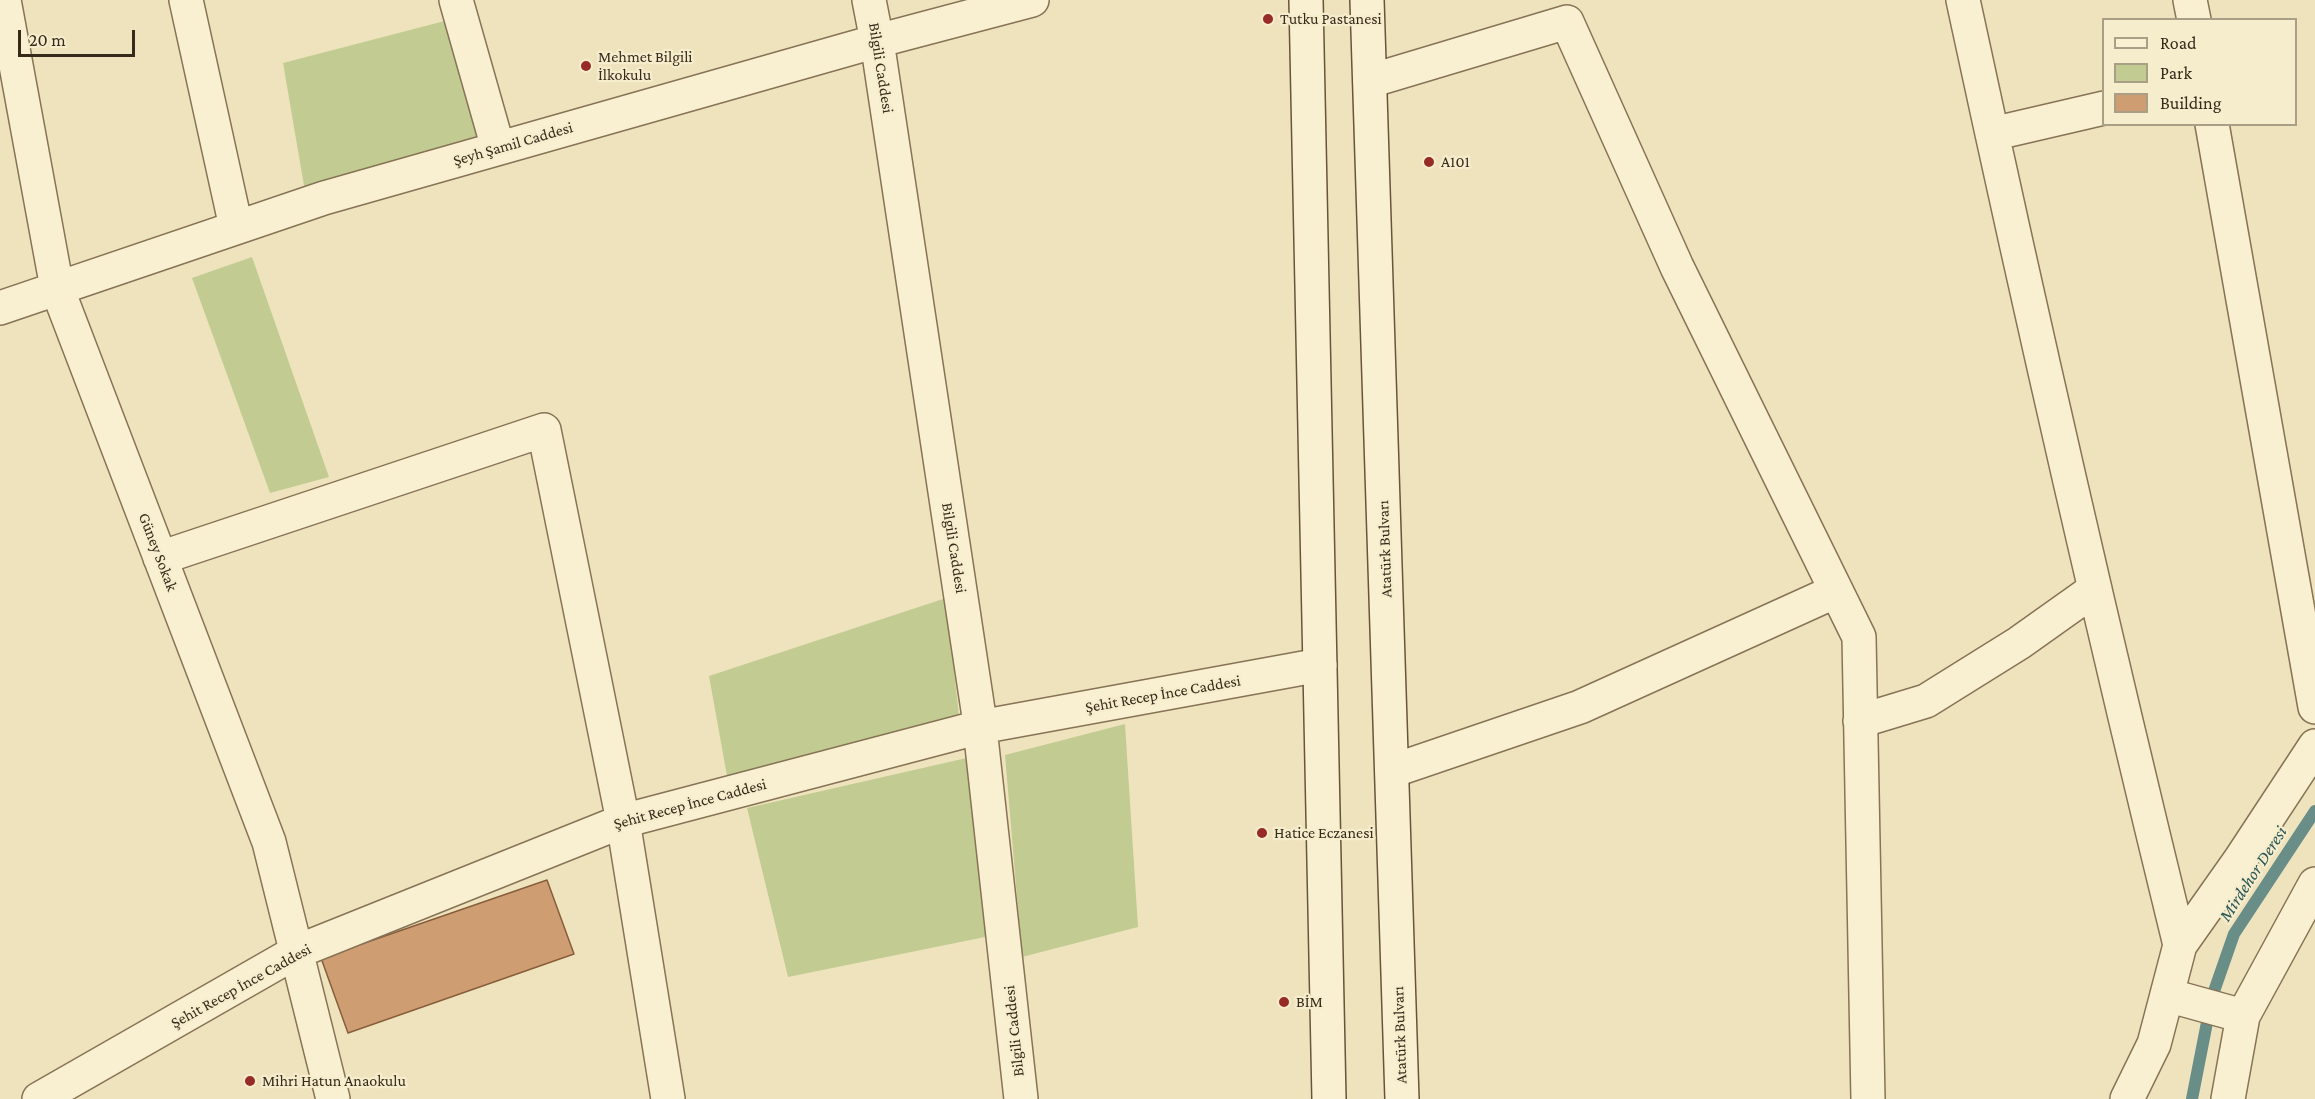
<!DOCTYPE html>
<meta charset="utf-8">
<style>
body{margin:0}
#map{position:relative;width:2315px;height:1099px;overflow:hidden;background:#efe3bd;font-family:"Crimson Pro",serif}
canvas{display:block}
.legend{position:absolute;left:2102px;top:18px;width:195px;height:108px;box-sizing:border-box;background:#f6edcd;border:2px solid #a99f86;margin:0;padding:8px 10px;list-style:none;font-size:18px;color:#362a1b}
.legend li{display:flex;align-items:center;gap:12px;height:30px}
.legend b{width:30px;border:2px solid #a99f86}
.scale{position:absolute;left:18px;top:30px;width:117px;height:27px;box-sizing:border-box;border:3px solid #362a1b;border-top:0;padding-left:8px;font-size:18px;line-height:21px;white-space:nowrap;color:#362a1b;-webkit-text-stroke:4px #f6edcd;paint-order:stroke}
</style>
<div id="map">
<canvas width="2315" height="1099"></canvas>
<ul class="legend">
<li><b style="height:8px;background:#f9f0d1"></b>Road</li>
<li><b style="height:16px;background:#c2cc92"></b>Park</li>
<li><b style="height:16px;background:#ce9e72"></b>Building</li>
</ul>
<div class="scale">20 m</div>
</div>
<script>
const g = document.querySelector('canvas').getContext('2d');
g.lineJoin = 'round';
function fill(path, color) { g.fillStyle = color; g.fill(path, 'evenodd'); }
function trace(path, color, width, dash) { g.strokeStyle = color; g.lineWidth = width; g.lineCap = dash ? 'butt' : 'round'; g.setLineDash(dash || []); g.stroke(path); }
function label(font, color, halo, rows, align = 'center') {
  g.font = font + ' "Crimson Pro",serif'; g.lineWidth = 4.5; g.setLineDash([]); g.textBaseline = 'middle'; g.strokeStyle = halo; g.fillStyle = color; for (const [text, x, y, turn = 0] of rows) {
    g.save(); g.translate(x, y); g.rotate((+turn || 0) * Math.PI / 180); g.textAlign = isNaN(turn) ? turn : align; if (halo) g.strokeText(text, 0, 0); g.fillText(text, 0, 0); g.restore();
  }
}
const green = new Path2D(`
 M460,17L498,148L307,203L283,63Z
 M252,257L329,477L270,493L192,278Z
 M946,598L959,716L727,776L709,676Z
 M1125,724L1138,927L1022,957L1005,755Z
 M971,757L990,936L788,977L747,808Z`);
const stream = new Path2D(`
 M2192,1099L2212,997L2234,934L2315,811`);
const building = new Path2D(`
 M547,880L574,954L348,1033L321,958Z`);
const street = new Path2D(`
 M4,0L57,288L269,842L333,1099
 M186,0L236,227
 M456,0L498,148
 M869,0L877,41L978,710L1021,1099
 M1963,0C2031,316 2103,631 2180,945
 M2190,0L2194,20
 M1370,81L1567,22L1677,267L1859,637L1868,1099
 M2212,124L2315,707
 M1992,134L2104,108
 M0,308L324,198L877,41L1032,0
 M160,558L544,430L623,821L668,1099
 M1860,721L1926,701L2019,643L2095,589
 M1392,771L1580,707L1836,591
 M2167,995L2243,1016
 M39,1099L296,952L623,821L980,727L1320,665
 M2127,1099L2154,1044L2180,945L2240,860L2315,746
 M2228,1099L2243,1016L2315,884`);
const secondary = new Path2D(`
 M1306,0L1329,1099
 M1367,0L1402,1099`);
const markers = [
 [1268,19,6,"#972b25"],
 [586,66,6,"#972b25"],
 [1429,162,6,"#972b25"],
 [1262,833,6,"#972b25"],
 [1284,1002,6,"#972b25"],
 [250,1081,6,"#972b25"]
];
const poiNames = [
 ["Tutku Pastanesi",1280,19],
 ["Mehmet Bilgili",598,57],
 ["İlkokulu",598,75],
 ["A101",1441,162],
 ["Hatice Eczanesi",1274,833],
 ["BİM",1296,1002],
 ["Mihri Hatun Anaokulu",262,1081]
];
const streetNames = [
 ["Bilgili Caddesi",881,68,81],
 ["Şeyh Şamil Caddesi",513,144,-16],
 ["Bilgili Caddesi",954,548,81],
 ["Atatürk Bulvarı",1385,549,-92],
 ["Güney Sokak",158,552,69],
 ["Şehit Recep İnce Caddesi",1163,694,-10],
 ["Şehit Recep İnce Caddesi",690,804,-15],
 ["Şehit Recep İnce Caddesi",241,986,-29],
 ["Bilgili Caddesi",1014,1031,-96],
 ["Atatürk Bulvarı",1400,1035,-92]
];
const waterNames = [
 ["Mirdehor Deresi",2253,874,-57]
];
fill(green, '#c2cc92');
trace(stream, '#698d87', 12);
fill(building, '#ce9e72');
trace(building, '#875e3c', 1.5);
trace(street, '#877356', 36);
trace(secondary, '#68543a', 36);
trace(street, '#f9f0d1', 33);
trace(secondary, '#f9f0d1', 33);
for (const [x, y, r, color] of markers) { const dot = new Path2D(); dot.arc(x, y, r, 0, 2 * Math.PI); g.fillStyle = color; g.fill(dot); trace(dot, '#f6edcd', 2); }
label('16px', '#362a1b', '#f6edcd', poiNames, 'left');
label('16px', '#362a1b', '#f6edcd', streetNames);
label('italic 18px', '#2a5656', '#f6edcd', waterNames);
</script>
